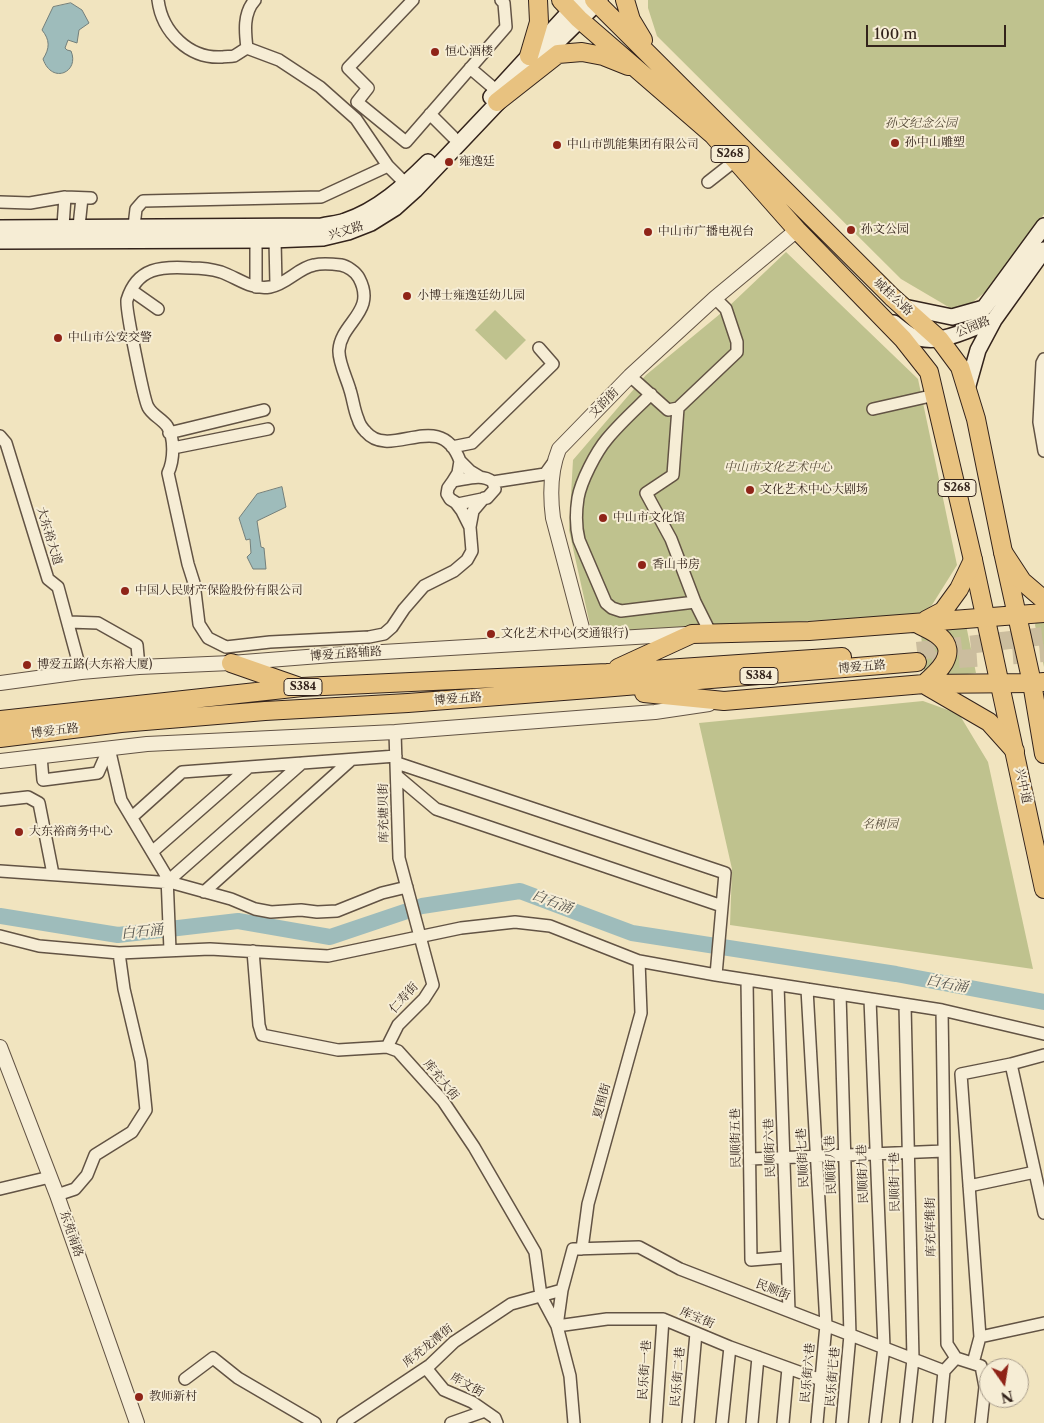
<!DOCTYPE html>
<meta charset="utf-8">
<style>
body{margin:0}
#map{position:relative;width:1044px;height:1423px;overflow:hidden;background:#f1e4bf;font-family:"Libre Caslon Text",serif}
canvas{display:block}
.north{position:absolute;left:979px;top:1358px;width:50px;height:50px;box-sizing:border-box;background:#f6edd5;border:1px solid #a89c8b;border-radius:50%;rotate:167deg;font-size:14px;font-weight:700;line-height:20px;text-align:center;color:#33231b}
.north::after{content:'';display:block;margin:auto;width:18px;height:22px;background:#8f2418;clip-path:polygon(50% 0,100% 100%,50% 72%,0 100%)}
.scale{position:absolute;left:866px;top:25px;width:140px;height:22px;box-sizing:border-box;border:2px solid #33231b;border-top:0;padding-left:6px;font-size:15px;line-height:18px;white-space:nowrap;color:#33231b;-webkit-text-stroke:4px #f6edd5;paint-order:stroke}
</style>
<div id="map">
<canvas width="1044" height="1423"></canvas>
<div class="north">N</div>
<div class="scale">100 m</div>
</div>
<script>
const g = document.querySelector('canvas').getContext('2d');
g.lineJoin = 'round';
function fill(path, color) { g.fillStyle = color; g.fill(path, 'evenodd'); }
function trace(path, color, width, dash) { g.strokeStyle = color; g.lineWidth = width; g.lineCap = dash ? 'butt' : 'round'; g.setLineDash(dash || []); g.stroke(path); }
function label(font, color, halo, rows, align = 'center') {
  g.font = font + ' "Libre Caslon Text","Noto Serif SC",serif'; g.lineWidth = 4; g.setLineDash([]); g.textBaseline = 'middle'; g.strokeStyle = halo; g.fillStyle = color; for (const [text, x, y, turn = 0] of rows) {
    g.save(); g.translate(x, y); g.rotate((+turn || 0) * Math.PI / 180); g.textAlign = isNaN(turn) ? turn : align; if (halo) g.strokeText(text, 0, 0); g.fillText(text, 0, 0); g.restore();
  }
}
const green = new Path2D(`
 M648,0H1044V214L1000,280L968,306L952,309L901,279L657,36L648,8Z
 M786,252L918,379L957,565L932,605L920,614L592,634L569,530L573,460L646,375L726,309Z
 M495,310L526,340L506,360L475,330Z
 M1044,620V667L1035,625L1036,622Z
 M966,625L976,673L942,677L939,630Z
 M921,632L935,639L941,656L924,674Z
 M923,701L959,714L988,762L1033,969L730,925L732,869L699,723Z`);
const water = new Path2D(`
 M71,3L82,10L89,23L79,30L77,43L68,40L65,48L67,50L71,51C80,72 52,85 43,59C50,48 50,40 42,30L53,7Z
 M282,487L286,507L257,521L261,547L264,548L266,569H253L247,557L251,553L250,539L246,540L239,518L257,494Z`);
const river = new Path2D(`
 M0,916L118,935L238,921L330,937L422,906L520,891L632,933L896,974L1044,1002`);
const trunkTunnel = new Path2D(`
 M917,651L1044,636
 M932,661L1044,653`);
const minor = new Path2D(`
 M158,0C162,32 189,59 222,57C226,56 230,57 234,56C238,54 243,50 247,48
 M255,0C243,13 245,32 247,48L279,60L320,87L356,119L388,166
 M413,0L348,68L368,88L357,102L406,142L506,27L504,3L501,0
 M470,68L497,91
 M430,114L453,137
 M708,182L736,160
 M0,202L30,203L65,197L91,198
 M63,226L65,197
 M79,226L82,198
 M134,226L136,209L143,201L321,197L388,166L406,184
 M256,240V287
 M275,240L276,285
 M131,290L158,309
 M1044,359L1042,363L1039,422L1044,451
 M630,376L668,410L678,408L737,352V342L726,309L715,298
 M651,394C636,409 620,423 607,439C596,452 581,481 578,498C576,511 576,528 579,540L606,603L612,608L621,611L695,602
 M678,408L673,475L646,493L671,539L695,602L711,634
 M873,409L935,395
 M169,433L264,410
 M0,436L6,443L48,579L58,587L81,672
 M452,447L472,443L553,364L539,348
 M173,448L268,429
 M460,461C440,407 391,461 366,432C363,429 359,423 358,419C354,410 353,399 350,390C347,379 338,361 339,350C341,322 377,312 359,278C356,272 347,266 341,265C333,264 322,263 314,265C298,268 287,284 270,287C251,290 238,278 221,272C211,269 201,268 191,268C162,266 137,267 127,300C125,307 144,400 148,407C152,415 162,419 167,426C175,438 174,460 168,473L188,564L194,583L199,624L208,638L226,647L270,642L369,637L384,634L392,627L404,609L424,586L454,571L467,560L472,551L470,527
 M453,481L458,473L460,461L470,471L480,477
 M493,482L495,489L487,498L458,504L450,499L447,494L448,488L453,481C467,479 482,473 493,482L545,474L553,463
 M456,503L462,511L470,527L473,511L484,498
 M69,622L98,623L137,645L139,667
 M109,748L121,800L167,877L170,950
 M41,756L43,780L98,773L109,748
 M397,763L725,873L716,975
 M397,776L436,809L722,906
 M0,800L28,797L39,803L53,874
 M132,817L182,772L396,756
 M152,852L249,767
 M0,871L173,883L231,899L255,909L271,912L301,910L317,912L337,911L382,893L407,887
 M167,882L302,763
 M204,892L351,760
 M0,936L39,946L119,953L210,949L328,956L461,928L515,922L550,926L639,961L716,975L942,1010L1044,1034
 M253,951L259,1025L262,1035L338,1050L387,1047L398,1051L443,1101L474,1147L535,1252L541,1296L557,1326L607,1319H663L730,1347L821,1380
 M747,980L751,1260L787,1257
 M778,985L789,1311
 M807,989L826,1325L817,1423
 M840,994L850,1335L842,1423
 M870,999L884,1347L875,1423
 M905,1005L913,1359L906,1423
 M942,1010L947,1344L956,1358L981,1366L985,1387L981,1423
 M387,1047L398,1025L424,999L433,985L399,858L395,732
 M1044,1055L1011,1064L1044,1213
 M750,1159L944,1151
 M969,1186L1035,1172
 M0,1189L50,1177
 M57,1195L75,1189L87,1175L95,1155L132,1132L146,1110L141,1061L124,989L119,953
 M582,1249L588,1204L641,1013L639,961
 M980,1337L961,1074L1011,1064
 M973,1363L980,1337L1044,1323
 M426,1368L444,1390L472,1402L495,1418L497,1423
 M185,1379L213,1358L238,1378L315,1423
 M343,1423L430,1365L454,1342L511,1304L562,1290
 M451,1423L485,1411
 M574,1423L570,1376L557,1326L562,1290L573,1249L639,1247L680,1269L944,1371L956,1358
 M656,1423L663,1319
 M688,1423L696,1333
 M722,1423L730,1347
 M752,1423L758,1357
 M783,1423L788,1368
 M939,1423L944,1371`);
const tertiary = new Path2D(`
 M585,639L553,518C550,495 550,471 559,449L630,376L715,298L797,230
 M0,683L81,672L139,667L231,663L332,655L686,634
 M0,761L147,744L395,732L655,712L709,704
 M0,1047L57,1195L137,1423`);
const secondary = new Path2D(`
 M534,65L600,0
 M491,97L571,10L583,0
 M0,228L322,226C329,224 338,224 345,221C378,210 404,186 428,162
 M0,241L271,240L323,238L348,232L371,223L395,208L415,190L506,94
 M904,307L952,317L984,308L1044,226
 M894,323C899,327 905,332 910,335C938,348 968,329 994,320
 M967,389L978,350L994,320L1044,250`);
const primary = new Path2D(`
 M561,0L579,19L713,135L797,230L903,339L929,372L973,560L1044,889
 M594,0L892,297L940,340L960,367L976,419L1003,552L1032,683L1044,754
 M625,0L631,20L643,40
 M529,56L539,22L538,0
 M497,102L558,54L582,52L603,56L628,66`);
const trunk = new Path2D(`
 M1003,552L1022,581L1044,600
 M926,620L943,611L959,589L973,560
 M918,624C925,628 933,631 939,636C960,653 937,673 924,684
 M231,663L297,686
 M618,668L692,634L809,631L1044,613
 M927,686L989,722L1015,751
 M644,693L724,701L924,684L1032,683L1044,682
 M0,720L302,687L607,673L842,657
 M0,738L121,723L265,711L408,703L602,688L917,662`);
const markers = [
 [435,52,5,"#8f2418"],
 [895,143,5,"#8f2418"],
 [557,145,5,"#8f2418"],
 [449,162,5,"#8f2418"],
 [851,230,5,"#8f2418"],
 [648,232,5,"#8f2418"],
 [407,296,5,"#8f2418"],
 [58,338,5,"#8f2418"],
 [750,490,5,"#8f2418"],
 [603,518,5,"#8f2418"],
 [642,565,5,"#8f2418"],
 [125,591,5,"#8f2418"],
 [491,634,5,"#8f2418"],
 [27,665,5,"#8f2418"],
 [19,832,5,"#8f2418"],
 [139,1397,5,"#8f2418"]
];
const shields = [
 [730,154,38],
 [957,488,38],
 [759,676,38],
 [303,687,38]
];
const shieldNames = [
 ["S268",730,154],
 ["S268",957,488],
 ["S384",759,676],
 ["S384",303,687]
];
const poiNames = [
 ["恒心酒楼",445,52],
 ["孙中山雕塑",905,143],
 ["中山市凯能集团有限公司",567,145],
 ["雍逸廷",459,162],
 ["孙文公园",861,230],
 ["中山市广播电视台",658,232],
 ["小博士雍逸廷幼儿园",417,296],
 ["中山市公安交警",68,338],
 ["文化艺术中心大剧场",760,490],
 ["中山市文化馆",613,518],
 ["香山书房",652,565],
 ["中国人民财产保险股份有限公司",135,591],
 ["文化艺术中心(交通银行)",501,634],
 ["博爱五路(大东裕大厦)",37,665],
 ["大东裕商务中心",29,832],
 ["教师新村",149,1397]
];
const parkNames = [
 ["孙文纪念公园",921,124],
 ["中山市文化艺术中心",778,468],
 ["名树园",880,825]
];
const streetNames = [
 ["兴文路",346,231,-17],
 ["城桂公路",893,297,43],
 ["公园路",973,327,-22],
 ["文韵街",604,403,-45],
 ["大东裕大道",49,536,73],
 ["博爱五路辅路",346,654,-4],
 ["博爱五路",862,667,-5],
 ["博爱五路",458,699,-4],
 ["博爱五路",55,731,-7],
 ["兴中道",1023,786,78],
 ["库充塘贝街",384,813,-91],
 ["仁寿街",404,998,-48],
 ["库充大街",441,1080,50],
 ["夏围街",602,1101,-75],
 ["民顺街五巷",736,1138,-91],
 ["民顺街六巷",770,1148,-92],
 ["民顺街七巷",803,1158,-93],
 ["民顺街八巷",831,1165,-92],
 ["民顺街九巷",863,1174,-92],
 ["民顺街十巷",895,1182,-91],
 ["库充库维街",931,1227,-91],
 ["东苑南路",71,1234,71],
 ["民顺街",773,1290,21],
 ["库宝街",697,1318,23],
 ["库充龙潭街",428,1346,-39],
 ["民乐街一巷",645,1370,-86],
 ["民乐街六巷",808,1373,-85],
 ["民乐街二巷",678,1377,-85],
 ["民乐街七巷",833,1377,-85],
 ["库文街",467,1385,29]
];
const waterNames = [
 ["白石涌",552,902,21],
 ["白石涌",142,932,-6],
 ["白石涌",947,984,11]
];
fill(green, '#bfc28e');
fill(water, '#9ebcbb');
trace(water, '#737f7b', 1);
trace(river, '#9ebcbb', 16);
trace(trunkTunnel, '#cbbd9e', 18, [18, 9]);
trace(minor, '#625344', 14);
trace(tertiary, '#625344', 16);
trace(secondary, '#33231b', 18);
trace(primary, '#33231b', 20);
trace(trunk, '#33231b', 20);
trace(minor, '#f6edd5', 11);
trace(tertiary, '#f6edd5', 14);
trace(secondary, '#f6edd5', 15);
trace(primary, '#e8c280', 18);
trace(trunk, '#e8c280', 18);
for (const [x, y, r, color] of markers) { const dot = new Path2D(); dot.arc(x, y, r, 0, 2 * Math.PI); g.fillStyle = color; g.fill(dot); trace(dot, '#f6edd5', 2); }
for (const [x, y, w] of shields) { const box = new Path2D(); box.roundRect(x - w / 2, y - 8.5, w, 17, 4); g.fillStyle = '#f6edd5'; g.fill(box); trace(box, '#33231b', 1); }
label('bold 11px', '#33231b', null, shieldNames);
label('12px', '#33231b', '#f6edd5', poiNames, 'left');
label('italic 12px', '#564b38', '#f6edd5', parkNames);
label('12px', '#33231b', '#f6edd5', streetNames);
label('italic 14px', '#53514b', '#f6edd5', waterNames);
</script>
